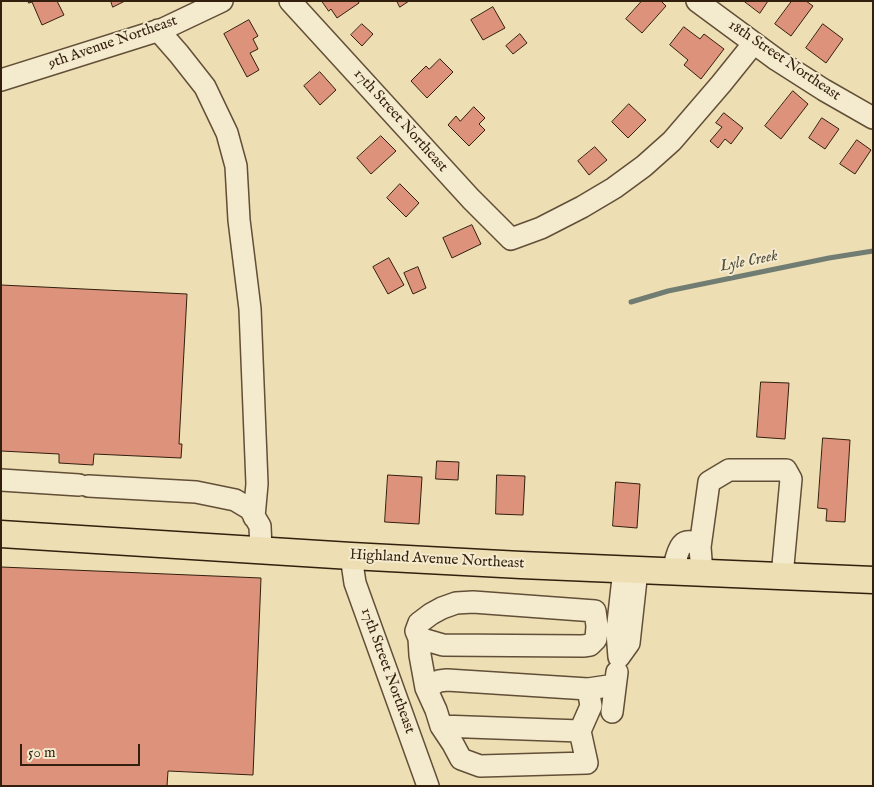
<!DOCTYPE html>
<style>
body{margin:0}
#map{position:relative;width:874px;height:787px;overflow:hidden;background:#eedeb3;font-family:"IM FELL English",serif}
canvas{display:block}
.frame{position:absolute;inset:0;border:2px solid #321f0e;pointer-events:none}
.scale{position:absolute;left:20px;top:744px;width:120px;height:22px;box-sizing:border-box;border:2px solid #321f0e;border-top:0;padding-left:6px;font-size:15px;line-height:18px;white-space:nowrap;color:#321f0e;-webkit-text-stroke:4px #f4eace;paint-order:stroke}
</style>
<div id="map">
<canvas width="874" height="787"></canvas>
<div class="frame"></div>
<div class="scale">50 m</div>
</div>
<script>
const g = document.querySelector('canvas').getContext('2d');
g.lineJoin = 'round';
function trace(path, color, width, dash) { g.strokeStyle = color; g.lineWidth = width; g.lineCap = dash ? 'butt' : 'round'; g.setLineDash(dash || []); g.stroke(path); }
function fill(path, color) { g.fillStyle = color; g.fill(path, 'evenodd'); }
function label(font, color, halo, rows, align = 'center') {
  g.font = font + ' "IM FELL English",serif'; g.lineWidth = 4; g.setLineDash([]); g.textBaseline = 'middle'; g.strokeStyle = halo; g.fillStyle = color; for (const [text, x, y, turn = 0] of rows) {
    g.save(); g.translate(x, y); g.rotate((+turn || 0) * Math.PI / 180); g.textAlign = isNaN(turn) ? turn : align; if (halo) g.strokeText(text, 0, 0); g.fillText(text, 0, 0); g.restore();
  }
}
const stream = new Path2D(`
 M631,302L668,291L829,258L873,251`);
const building = new Path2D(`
 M28,1H57L64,15L42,25L32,2L29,3Z
 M111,1H125L113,7Z
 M322,1H358L359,3L337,18L331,9L329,11Z
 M397,1H409L400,7Z
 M642,1H661L666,6L642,33L626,19Z
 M744,1H768L760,13Z
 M792,1H806L813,6L791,36L775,24Z
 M493,7L505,28L483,40L471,20Z
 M249,20L258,36L253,39L258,49L250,53L259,70L247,77L224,34Z
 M362,24L373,34L362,46L351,35Z
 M823,24L843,39L826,63L806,48Z
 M684,27L700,39L704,34L724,49L701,79L684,65L688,60L670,45Z
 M520,34L527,43L513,54L506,46Z
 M440,59L453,72L427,98L411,81L426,66L429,69Z
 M320,72L336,90L320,105L304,86Z
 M793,91L808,104L781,139L765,126Z
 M629,104L646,120L628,138L612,122Z
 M474,107L485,118L479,124L485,130L469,146L448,125L456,116L460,121Z
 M724,113L743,128L731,144L725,139L718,148L710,141L722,127L716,123Z
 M822,118L839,129L825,149L809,138Z
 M381,136L396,151L371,174L357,158Z
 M857,140L871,150L855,174L840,164Z
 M595,147L607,160L589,175L578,161Z
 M400,184L419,203L406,217L387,198Z
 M472,225L481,244L452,258L443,238Z
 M389,258L404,285L388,294L373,267Z
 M418,267L426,288L413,294L404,273Z
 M1,285L187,294L179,444H182L181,458L94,454L93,465L59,463V454L1,451Z
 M761,382L789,383L785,439L757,437Z
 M823,438L850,440L845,522L826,521L827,509L818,508Z
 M437,461L459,462L458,480L436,479Z
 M388,475L422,477L419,524L385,522Z
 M497,475L525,476L523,515L496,514Z
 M616,482L640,484L637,528L613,526Z
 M1,567L261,578L253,775L168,771L167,786H1Z`);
const minor = new Path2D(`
 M290,1L471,199L511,239L541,228L582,207L614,188L644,166L672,141L721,84L754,43
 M697,1L777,60L824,90L873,118
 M158,30L179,54L205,87L227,133L236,166L239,220L250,309L257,484L254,517
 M1,80L163,29L222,1
 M1,480L79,485
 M88,486L196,492L235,500L250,509L260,526L261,550
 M700,547L709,482L729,470H786L791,479L782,576
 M351,556L355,583L428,786
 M624,569L617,632L619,657L629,643L637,570
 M673,571C677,556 679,531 700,547L701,560
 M473,602L595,611L597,626L596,639L590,645L583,646L443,645L419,638L416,631L419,623L431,614L442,608L456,603Z
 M419,638L420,655L426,688L436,710L441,726L453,744L461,759L480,766L587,763L580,731L591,706L588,689L615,685
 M426,688L439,681L447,680L588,689
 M612,712L617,672
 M441,726L580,731`);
const major = new Path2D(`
 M1,534L351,556L521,565L873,580`);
const streetNames = [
 ["9th Avenue Northeast",113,43,-19],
 ["18th Street Northeast",784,61,34],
 ["17th Street Northeast",400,121,48],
 ["Highland Avenue Northeast",437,560,3],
 ["17th Street Northeast",387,671,70]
];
const waterNames = [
 ["Lyle Creek",749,262,-11]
];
trace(stream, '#717d72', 5);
fill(building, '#dd937b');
trace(building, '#321f0e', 1);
trace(minor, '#614f37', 24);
trace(major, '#321f0e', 29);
trace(minor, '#f4eace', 21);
trace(major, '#eedeb3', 26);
label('15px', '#321f0e', '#f4eace', streetNames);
label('italic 16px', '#524e40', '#f4eace', waterNames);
</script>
